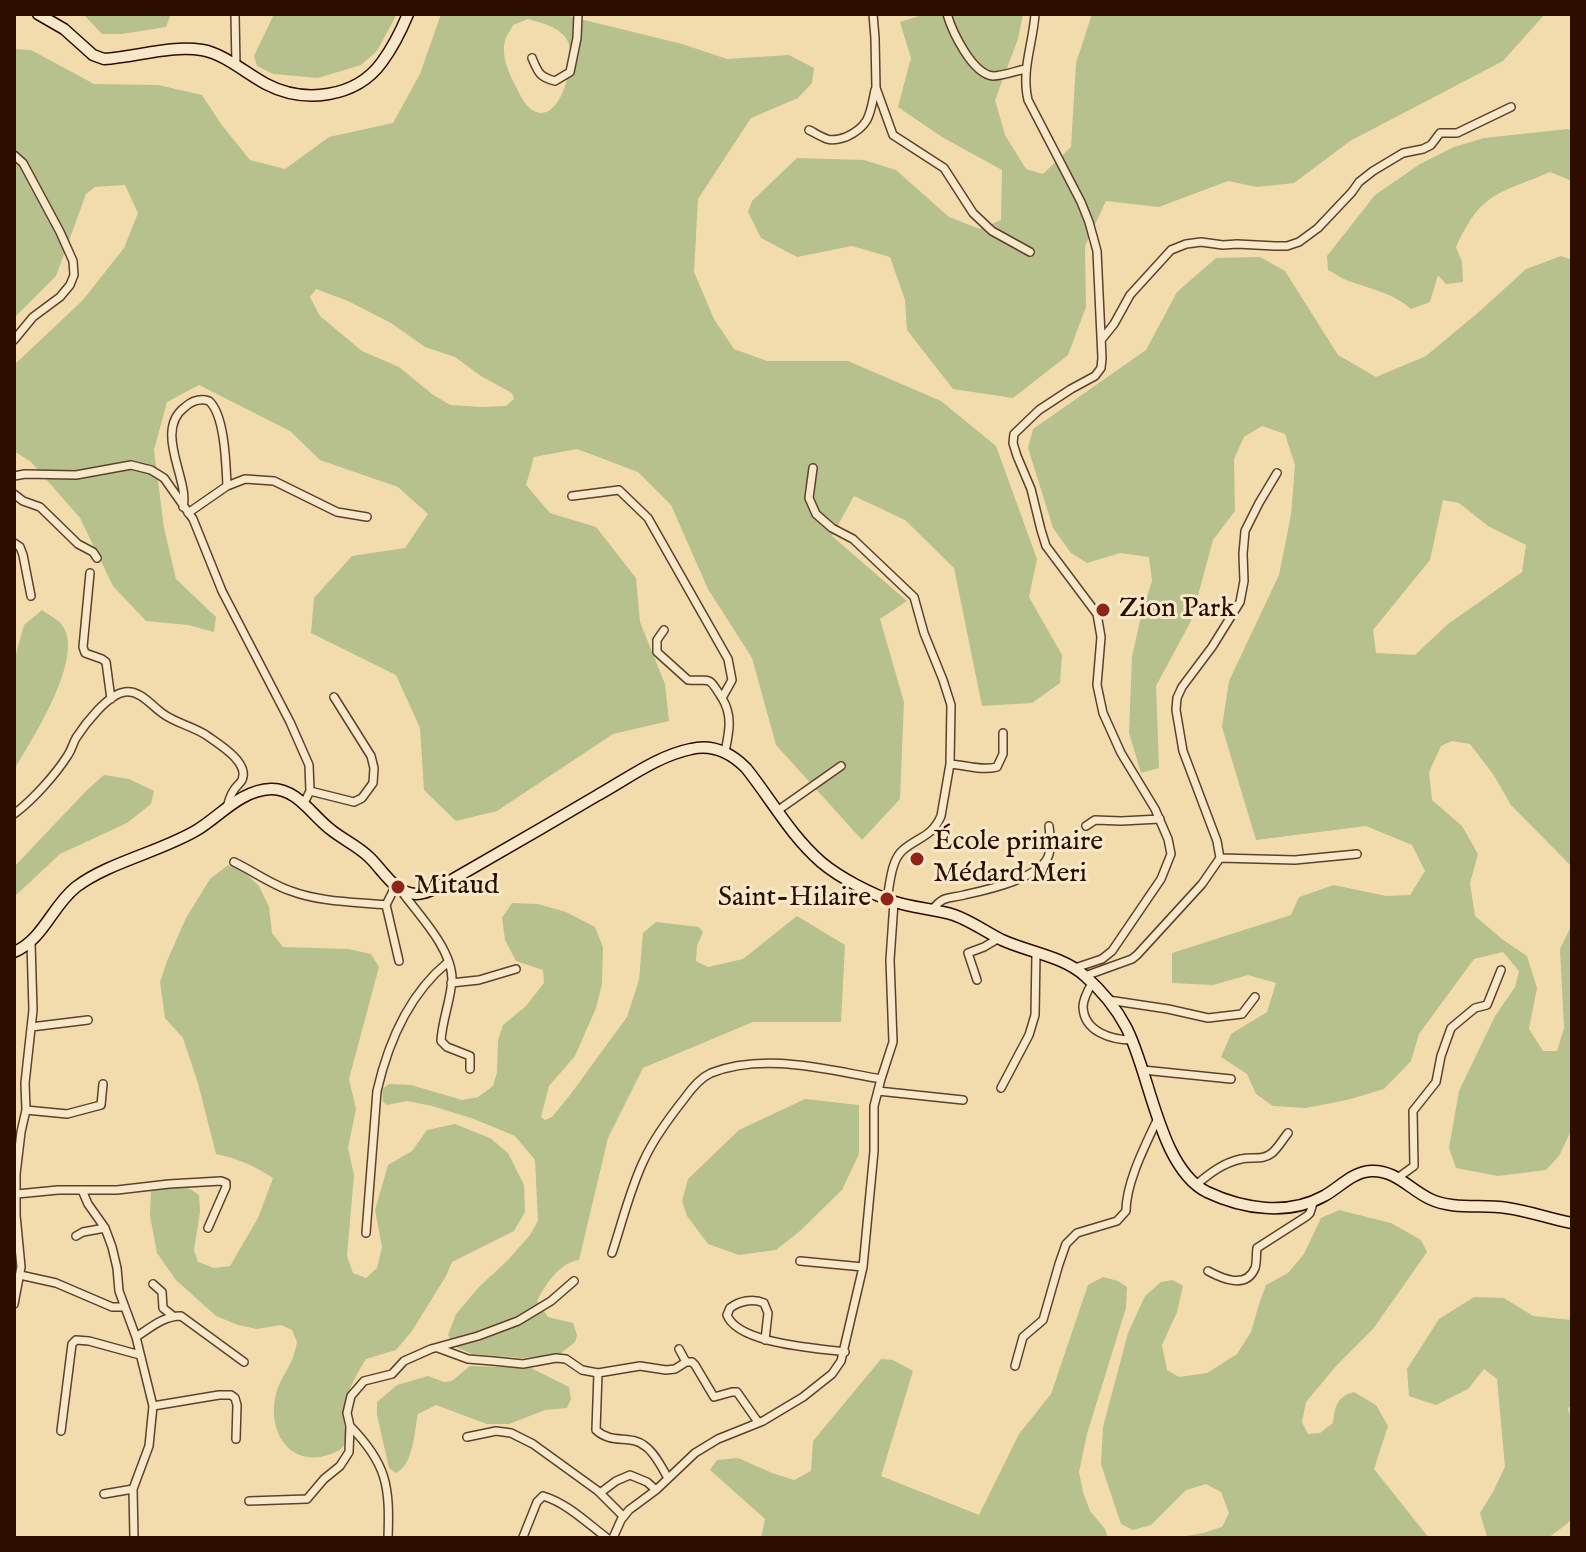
<!DOCTYPE html>
<meta charset="utf-8">
<style>
body{margin:0}
#map{position:relative;width:1586px;height:1552px;overflow:hidden;background:#f2dcad;font-family:"IM FELL English",serif}
canvas{display:block}
.frame{position:absolute;inset:0;border:16px solid #2c0d00;pointer-events:none}
</style>
<div id="map">
<canvas width="1586" height="1552"></canvas>
<div class="frame"></div>
</div>
<script>
const g = document.querySelector('canvas').getContext('2d');
g.lineJoin = 'round';
function fill(path, color) { g.fillStyle = color; g.fill(path, 'evenodd'); }
function trace(path, color, width, dash) { g.strokeStyle = color; g.lineWidth = width; g.lineCap = dash ? 'butt' : 'round'; g.setLineDash(dash || []); g.stroke(path); }
function label(font, color, halo, rows, align = 'center') {
  g.font = font + ' "IM FELL English",serif'; g.lineWidth = 6; g.setLineDash([]); g.textBaseline = 'middle'; g.strokeStyle = halo; g.fillStyle = color; for (const [text, x, y, turn = 0] of rows) {
    g.save(); g.translate(x, y); g.rotate((+turn || 0) * Math.PI / 180); g.textAlign = isNaN(turn) ? turn : align; if (halo) g.strokeText(text, 0, 0); g.fillText(text, 0, 0); g.restore();
  }
}
const green = new Path2D(`
 M83,14H171L166,27L122,34H102Z
 M274,14H397L377,51L361,65L318,78L273,74L257,66L254,56Z
 M441,14H568L572,17L682,44L727,59L789,55L814,68L812,83L798,98L751,118L698,199L694,272L714,319L734,349L767,361H848L941,401L996,446L1037,559L1029,597L1062,655L1060,683L1032,703L982,706L954,568L905,520L854,496L832,536L907,601L880,619L904,702L900,799L862,840L776,745L752,658L708,589L671,505L638,472L577,449L534,457L526,485L550,513L596,527L636,578L640,622L665,684L669,721L613,734L497,811L456,821L424,790L420,728L396,675L311,633L314,598L352,556L405,548L428,514L398,487L320,460L290,431L199,385L167,402L154,450L164,528L176,579L216,617L214,632L188,625L146,621L113,586L80,518L31,462L14,451V365L83,300L124,248L138,213L125,185L95,187L86,194L56,276L14,318V49L31,50L94,84L158,85L202,95L221,124L250,160L285,169L329,137L393,123L420,74ZM528,19C541,23 557,26 566,38C578,54 563,122 536,112C525,108 519,92 514,83C508,71 501,54 505,41C506,36 511,30 513,25ZM316,289L348,301L391,323L425,347L455,357L481,376L512,393L514,399L506,406L482,407L450,405L432,394L399,367L362,351L320,316L310,297Z
 M925,14H1023L1018,39L995,100L1005,135L1026,169L1043,174L1071,147L1076,63L1092,14H1545L1503,61L1350,141L1294,183L1257,187L1228,181L1159,207L1106,201L1085,246L1086,307L1068,355L1013,398L953,389L907,330L905,300L890,257L852,246L797,257L761,238L748,212L752,201L797,158L864,160L896,170L949,217L980,229L1001,220L1002,170L942,137L898,107L911,58L900,22Z
 M1568,129L1572,131V181L1550,172C1529,182 1502,188 1485,203C1471,215 1463,232 1456,247L1462,262L1463,282L1446,284L1438,275L1430,302L1411,309C1393,293 1373,290 1352,282C1343,280 1336,274 1328,270L1327,256L1375,195L1420,164L1454,147L1484,138Z
 M1561,256L1572,260V867L1511,805L1493,774L1470,744L1452,741L1441,746L1429,772L1432,800L1462,826L1478,854L1470,883L1475,916L1502,939L1527,956L1537,988L1529,1029L1543,1051H1557L1564,1028L1560,949L1572,924V1129L1559,1156L1546,1170L1498,1176L1456,1168L1449,1148L1459,1091L1495,1016L1515,987L1519,971L1503,952L1474,959L1419,1034L1411,1061L1384,1089L1347,1100L1306,1108L1273,1106L1256,1094L1247,1074L1221,1057L1231,1034L1267,1012L1276,983L1248,975L1213,985L1172,983V953L1291,915L1299,897L1334,885L1386,896L1410,895L1425,871L1412,845L1366,826L1256,840L1222,727L1229,681L1279,575L1291,515L1295,465L1285,434L1262,426L1244,437L1234,459L1235,511L1213,540L1191,621L1156,686L1159,768L1141,773L1129,733L1132,657L1142,612L1152,581L1149,557L1120,553L1087,563L1071,553L1053,528L1028,448L1033,429L1146,350L1177,292L1216,258L1260,257L1285,271L1338,355L1376,377L1426,356L1480,311L1526,269ZM1443,500L1459,503L1488,526L1526,545L1522,572L1448,624L1415,655L1376,653L1373,630L1430,560Z
 M42,610C48,615 58,619 62,625C86,657 31,741 14,770V661L24,625Z
 M104,775L129,779L154,791L151,804L127,823L60,854L14,897V867L87,790Z
 M228,865L243,871L259,886L269,907L272,933L283,947L348,949L371,954L379,967L349,1079L356,1109L348,1148L354,1175L347,1256L353,1273L366,1278L377,1268L382,1247L375,1210L388,1165L412,1151L427,1130L455,1124L490,1138L508,1153L524,1185L525,1212L514,1231L452,1262L446,1276L412,1331L396,1350L366,1359C355,1377 344,1395 344,1416C344,1425 348,1440 343,1447C336,1454 318,1459 308,1457C279,1453 269,1420 276,1394C279,1381 287,1371 292,1360C294,1354 296,1348 297,1342L292,1330L281,1325L257,1329L238,1325L216,1316L176,1280L157,1253L150,1216L151,1191C173,1185 180,1181 199,1195L200,1212L194,1250L198,1262L214,1268L230,1266L258,1218L273,1178C255,1166 237,1158 216,1154L198,1083L183,1038L165,1018L160,982L167,961L186,918L210,879Z
 M512,903L538,904L566,912L595,927L603,947L602,984L596,1008L575,1056L549,1086L541,1117L545,1120L552,1117L570,1095L627,1017L639,980L643,933L656,922L699,927L703,932L697,946L696,961L708,967L743,959L797,916L845,945L841,1022H753L643,1068L608,1138L579,1260C560,1262 545,1285 537,1301L548,1317L573,1323L577,1335L575,1342L560,1354L522,1358L472,1354L456,1347L448,1335L456,1314L479,1287L508,1260L530,1235L538,1221L535,1160L515,1136L474,1119L432,1106L407,1101L387,1105L383,1102L382,1089L389,1084L411,1085L462,1100L478,1097L493,1086L497,1072L498,1040L503,1025L526,1006L544,983L543,970L516,961L505,940L502,918Z
 M805,1099L859,1105V1154L842,1190L800,1231L776,1250L739,1255L708,1244L687,1216L682,1201L688,1179L739,1130Z
 M1339,1210L1391,1223L1421,1240L1427,1252L1373,1329L1337,1365L1306,1402L1302,1422L1308,1434L1320,1433L1333,1423C1335,1407 1336,1397 1354,1392L1376,1405L1388,1426L1374,1469L1429,1538H1175L1203,1533L1222,1527L1229,1513L1221,1492L1206,1484L1186,1490L1151,1525L1133,1530L1121,1524L1101,1464L1103,1427L1128,1333L1145,1296L1161,1282L1173,1280L1183,1286L1177,1312L1162,1345L1167,1370L1179,1377L1207,1373L1237,1354L1251,1332L1259,1304L1266,1285L1288,1273L1304,1254L1321,1218Z
 M1103,1277L1118,1281L1127,1287L1126,1308L1087,1434L1079,1472L1083,1492L1090,1511L1105,1529L1108,1538H761L765,1519L710,1470L717,1460L738,1458L772,1473L794,1480L811,1471L813,1441L881,1359L893,1360L913,1371L881,1476L979,1515L1019,1434L1051,1394L1088,1285Z
 M1474,1297L1504,1298L1533,1316L1572,1320V1403L1568,1409L1572,1421V1517L1568,1523L1548,1538L1487,1537L1480,1513L1493,1492L1505,1467L1497,1379L1484,1369L1468,1389L1436,1405L1409,1396L1407,1369L1439,1319Z
 M470,1366L531,1368L569,1387L571,1399L567,1408L545,1410L509,1424H487L436,1405L418,1414C414,1432 414,1464 396,1473L389,1468L377,1415V1402L397,1385L428,1376L444,1382L452,1381Z`);
const street = new Path2D(`
 M235,14L236,66
 M873,14L875,38L876,88L893,135L944,168L973,213L992,231L1030,252
 M947,14C952,31 972,74 993,76C1002,76 1016,71 1025,69
 M1035,14C1033,44 1021,70 1028,100L1081,202L1089,222L1097,251L1102,358L1101,368L1095,376L1071,389L1039,410L1014,434L1013,443L1017,456L1031,489L1041,530L1046,546L1097,614L1101,637L1097,685L1103,713L1121,753L1155,809L1168,839L1171,854L1161,879L1112,951L1102,959L1075,968
 M532,58C538,72 539,77 555,81L570,72L577,38L578,14
 M809,130C815,133 821,137 827,139C833,141 840,139 846,137C870,126 870,114 875,90
 M14,155L23,163L60,232L73,261L74,275L70,285L60,297L33,317L14,340
 M1102,339L1114,324L1130,295L1171,250L1186,244L1201,242L1223,245L1237,244L1275,246H1287L1299,242L1318,228L1352,192L1359,182L1373,171L1403,153L1423,149L1431,145L1440,133H1457L1511,107
 M813,468L809,498L816,514L832,528L853,539L914,597L924,633L943,680L951,705L950,764L941,816C932,837 918,837 903,850C891,860 890,884 887,899
 M14,476L25,474L76,475L131,465L151,470L164,478L193,519L222,591L290,722L309,765L310,791L303,805
 M14,494L23,501L40,507L78,544L93,552L97,558
 M572,496L619,490L648,518L728,659L732,680L722,698C733,716 729,732 725,752
 M183,507C190,480 153,431 185,407C192,401 200,398 209,401C225,415 226,465 227,486
 M188,513L227,486L245,479L274,481L337,512L367,517
 M14,543L20,547L23,555L31,596
 M90,573L83,647L85,653L102,659L106,662L111,699
 M664,630L657,640V652L688,680C712,682 707,674 722,698
 M950,764C965,765 981,771 997,767L1003,754V733
 M310,791L354,802L362,798L373,783L374,768L371,756L334,697
 M777,811L841,766
 M14,814C33,800 56,774 68,755C72,749 73,743 76,738C85,724 108,694 125,692C140,690 151,705 162,713C175,723 192,726 206,735C217,743 250,762 242,780C240,784 236,786 234,790C230,795 229,801 227,807
 M1086,826L1095,820L1121,821L1160,819
 M1220,858L1295,860L1357,854
 M234,862C253,871 272,885 291,891C320,902 355,902 386,905
 M396,885L386,905L399,961
 M402,892C419,915 452,949 452,979C451,1000 442,1020 441,1041L447,1047L470,1056V1069
 M932,910C944,895 948,899 964,895C986,890 1038,879 1048,857C1052,848 1050,836 1049,826
 M1085,976L1132,959L1137,955L1202,884L1220,858L1217,841L1183,751L1176,710L1177,698L1182,687L1212,647L1240,602L1244,581L1243,554L1245,531L1259,503L1277,473
 M977,980L968,953L984,947L999,938
 M451,983L479,980L516,969
 M1092,983C1088,990 1083,999 1083,1007C1084,1032 1112,1040 1132,1040
 M1108,1000L1168,1009L1208,1018L1242,1014L1255,997
 M31,1027L88,1020
 M1143,1070L1231,1079
 M1001,1088L1029,1035L1035,1015L1036,954
 M878,1091L963,1100
 M26,1110L67,1114L101,1105L103,1084
 M1399,1177L1414,1166L1413,1111L1436,1082L1441,1056L1451,1028L1475,1008L1487,1005L1501,970
 M1196,1185C1210,1173 1223,1163 1241,1159C1252,1156 1262,1161 1272,1153C1278,1148 1283,1139 1288,1133
 M82,1190L88,1204L105,1228L112,1247L117,1268L119,1291L136,1337L153,1406L149,1446L133,1489L134,1538
 M17,1194L58,1190H117L169,1184L221,1181L226,1183V1187L208,1228
 M366,1233L377,1091C388,1043 409,994 448,962
 M76,1236L83,1232L105,1228
 M612,1253C622,1223 630,1189 644,1160C654,1138 669,1118 684,1099C691,1089 700,1078 711,1073C764,1052 827,1070 881,1079
 M800,1261L863,1267
 M1208,1271C1221,1278 1246,1290 1255,1268C1257,1263 1256,1254 1257,1248L1307,1216L1310,1213L1314,1200
 M20,1275L56,1283L112,1307H125
 M153,1284L162,1292L163,1308L173,1316
 M14,1304L21,1267L16,1215V1174L21,1132L26,1110L25,1083L33,1010L31,943
 M136,1337C150,1328 163,1316 181,1316L244,1362
 M765,1340L768,1313L764,1303C753,1298 739,1301 730,1308L727,1315C738,1344 817,1348 845,1352
 M438,1348L468,1359L493,1361L523,1364L556,1358L566,1359L582,1370L598,1373L640,1366L666,1370L675,1369L686,1362
 M679,1349L686,1362H692L695,1365L714,1397L732,1392H737L758,1422
 M1015,1366L1023,1337L1043,1320L1059,1264L1066,1244L1077,1233L1117,1221L1126,1211C1126,1182 1146,1144 1158,1118
 M598,1373L596,1430C612,1445 630,1434 645,1446C655,1453 662,1468 668,1478
 M153,1406L219,1395H231L235,1398L237,1405L236,1439
 M350,1426C387,1464 390,1486 388,1538
 M61,1431L72,1344L76,1340L89,1341L140,1355
 M467,1437L496,1431L511,1433L533,1444L598,1491L623,1516
 M600,1493L616,1481L630,1475L647,1482L656,1490
 M104,1494L133,1489
 M249,1501L307,1499L324,1479L340,1466L349,1452L350,1426L347,1413L351,1396L364,1381L392,1374L404,1361L431,1349L478,1336L518,1321L551,1301L574,1281
 M523,1537L537,1502L543,1496C567,1503 587,1523 607,1538
 M613,1538L621,1520L629,1510L656,1490L695,1453L718,1439L763,1421L803,1397L832,1374L841,1361L863,1267L874,1151V1106L881,1079L893,1042L890,960L894,902`);
const secondary = new Path2D(`
 M38,14L64,29L93,55L104,59C136,57 170,45 202,50C223,53 247,74 266,84C304,104 356,98 382,62C393,47 401,31 408,14
 M14,952C43,940 52,906 76,887C109,862 160,852 197,830C220,816 241,790 271,789C296,788 312,815 330,829C342,839 358,846 369,857C383,870 394,893 416,894C427,894 440,886 450,881C499,853 549,824 598,795C627,779 657,756 691,749C712,744 731,753 746,768C771,799 790,835 821,862C840,878 871,894 895,902C914,908 935,909 954,915C971,921 986,932 1002,940C1028,952 1063,956 1085,976C1101,990 1116,1008 1126,1027C1150,1072 1159,1168 1207,1192C1243,1209 1288,1216 1324,1196C1339,1188 1352,1172 1371,1171C1396,1170 1409,1189 1430,1199C1453,1210 1482,1204 1507,1208C1529,1211 1550,1219 1572,1223`);
const markers = [
 [1103,610,8,"#8f2418"],
 [917,859,8,"#8f2418"],
 [398,887,8,"#8f2418"],
 [887,899,8,"#8f2418"]
];
const poiNames = [
 ["Zion Park",1119,610],
 ["École primaire",933,843],
 ["Médard Meri",933,875],
 ["Mitaud",414,887],
 ["Saint-Hilaire",871,899,"right"]
];
fill(green, '#b7c18d');
trace(street, '#5e412b', 10);
trace(secondary, '#2c0d00', 13);
trace(street, '#f7e8ca', 7);
trace(secondary, '#f7e8ca', 10);
for (const [x, y, r, color] of markers) { const dot = new Path2D(); dot.arc(x, y, r, 0, 2 * Math.PI); g.fillStyle = color; g.fill(dot); trace(dot, '#f7e8ca', 3); }
label('28px', '#2c0d00', '#f7e8ca', poiNames, 'left');
</script>
